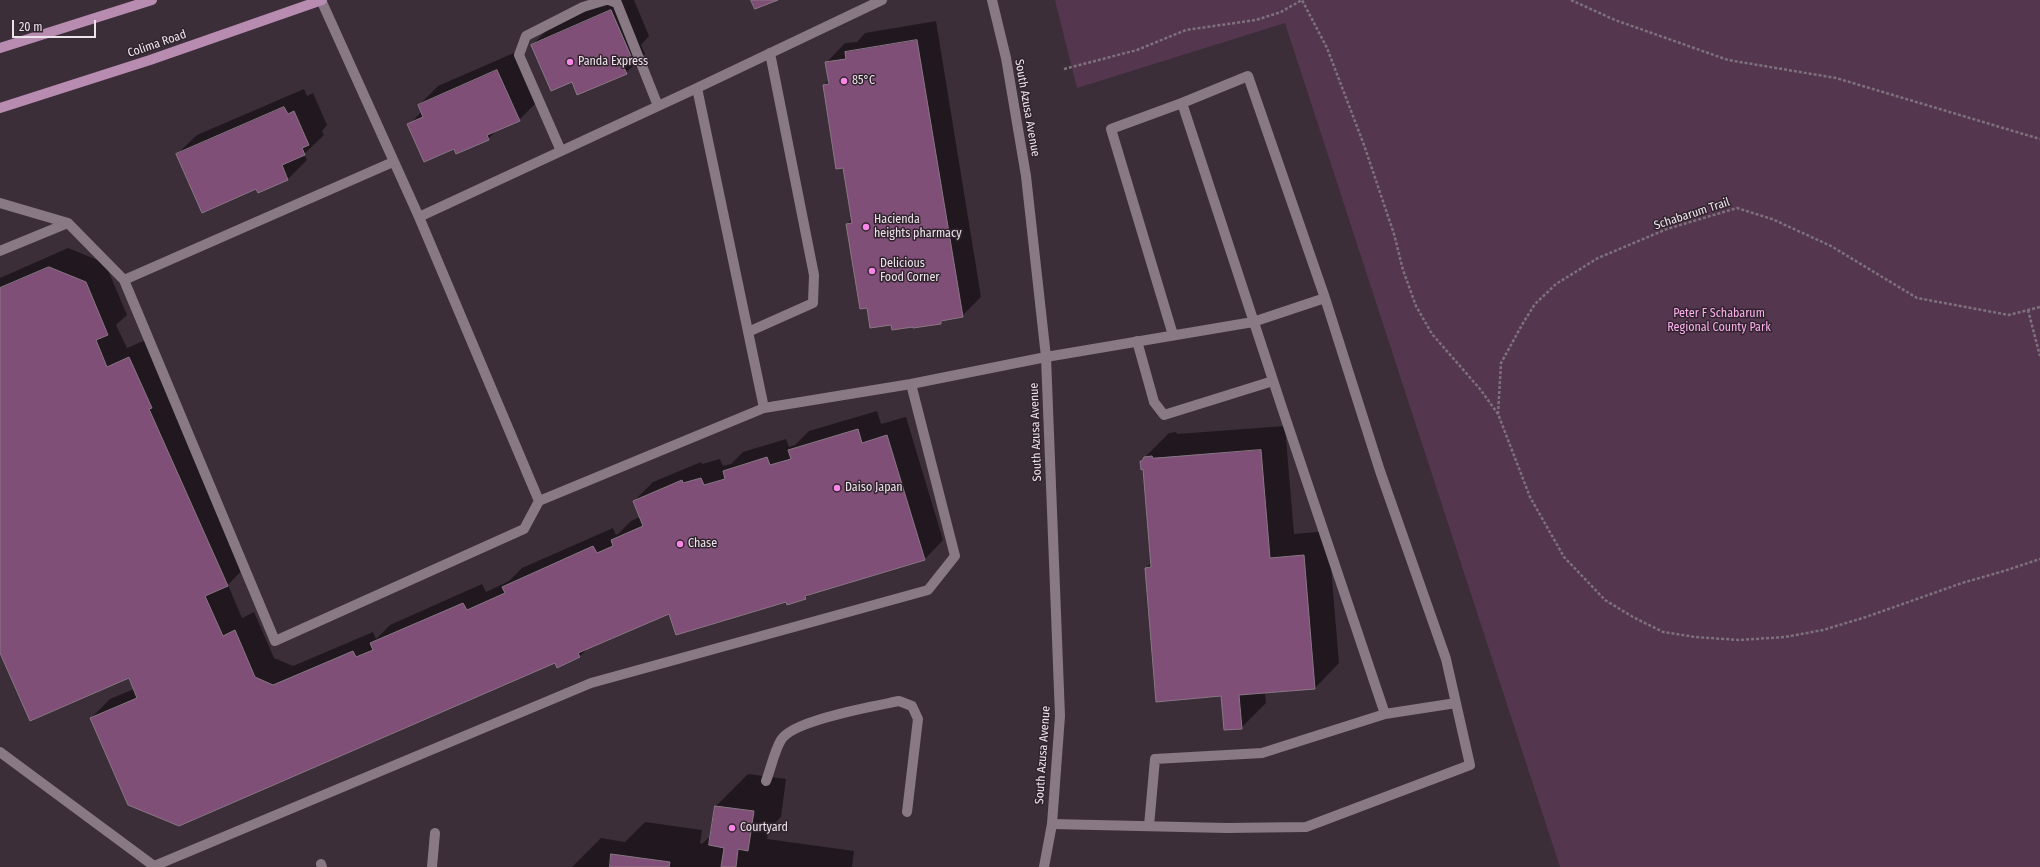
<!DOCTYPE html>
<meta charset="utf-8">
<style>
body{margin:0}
#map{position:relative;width:2040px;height:867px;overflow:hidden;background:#3c2e39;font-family:"Fira Sans Condensed",sans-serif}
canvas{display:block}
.scale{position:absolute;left:12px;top:20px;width:84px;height:18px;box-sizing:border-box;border:2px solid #ede4eb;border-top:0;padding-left:5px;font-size:12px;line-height:14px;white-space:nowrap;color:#ede4eb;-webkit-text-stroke:3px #31242e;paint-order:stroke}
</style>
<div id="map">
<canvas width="2040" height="867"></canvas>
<div class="scale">20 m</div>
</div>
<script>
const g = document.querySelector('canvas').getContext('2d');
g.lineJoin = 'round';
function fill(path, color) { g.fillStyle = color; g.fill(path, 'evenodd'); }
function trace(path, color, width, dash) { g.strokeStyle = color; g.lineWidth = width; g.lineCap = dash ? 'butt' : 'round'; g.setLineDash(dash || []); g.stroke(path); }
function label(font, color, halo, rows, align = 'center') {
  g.font = font + ' "Fira Sans Condensed",sans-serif'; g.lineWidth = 3; g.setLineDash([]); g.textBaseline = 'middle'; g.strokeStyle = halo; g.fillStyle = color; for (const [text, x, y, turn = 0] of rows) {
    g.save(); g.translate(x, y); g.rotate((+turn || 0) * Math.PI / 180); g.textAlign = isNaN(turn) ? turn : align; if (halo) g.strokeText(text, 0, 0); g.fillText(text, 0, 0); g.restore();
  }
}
const green = new Path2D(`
 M1055,0H2040V867H1560L1285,23L1077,88Z`);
const shadow = new Path2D(`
 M611,0H634L649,36L641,45L645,54L626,73L572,81L532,45L551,26Z
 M936,21L981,297L962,316L945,319L941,323L913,326L892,324L867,307L847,224L852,219L844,167L824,85L829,80L826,63L845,43L857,42L865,33Z
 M516,52L538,101L519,120L498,129L488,139L454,147L409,125L422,111L419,105L438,86Z
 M304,89L307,96L313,93L327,125L322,131L324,135L304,154L307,160L288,179L257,188L177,154L197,135Z
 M68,248L105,263L127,315L116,325L127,348L148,339L246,566L228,585L242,618L254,612L274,658L293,666L373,632L376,639L390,625L482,584L486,592L509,581L522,568L613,528L616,535L618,534L631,521L640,517L634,501L653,482L701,462L702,464L720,459L723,466L731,464L743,452L786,439L789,447L795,445L809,431L877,411L881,424L906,417L943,540L924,560L810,594L806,598L670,612L588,648L579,657L555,662L91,718L110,699L134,689L129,677L0,650V278Z
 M1285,426L1294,534L1328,531L1339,663L1315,688L1265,692L1266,703L1241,728L1146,568L1151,563L1144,468L1141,461L1169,433L1176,432L1177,434Z
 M748,774L786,779L781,817L769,829L767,839L854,851L852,867H572L601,838L625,842L645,822L702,830L700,843L702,844L708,838H711L716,806Z`);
const building = new Path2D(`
 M751,0H778L755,9Z
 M611,10L631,56L621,61L627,74L577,95L572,82L551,91L531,45Z
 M917,40L963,317L941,321V324L913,328V327L892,330L891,325L870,328L867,308L860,309L846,224L852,223L843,168L836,169L823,85L829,84L825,62L846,59L845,52Z
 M497,70L520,121L487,135L489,140L456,154L454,149L424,162L407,124L423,117L418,105Z
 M284,107L288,114L294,111L309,145L302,148L305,155L282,165L288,180L258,193L256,189L202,213L176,154Z
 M49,267L86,282L108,335L96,340L107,367L129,357L152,408L149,409L228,586L205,596L223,636L235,630L255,677L273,685L353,651L356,657L373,650L370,643L463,603L467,610L505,593L502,587L593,546L597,553L613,546L611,540L643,526L633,501L682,480L683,483L701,478L704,485L725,479L723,471L767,457L770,465L791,459L788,450L858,429L862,443L887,435L925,560L805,596L806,599L787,605L786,602L676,635L669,614L578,653L580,657L557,668L555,663L179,826L128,805L90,718L137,698L129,678L30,721L0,653V288Z
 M1261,450L1270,558L1304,555L1315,689L1239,695L1242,729L1224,730L1221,696L1156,702L1145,568L1151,567L1143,469L1141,470L1140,461H1142L1144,457L1152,456L1153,458Z
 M715,806L754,811L748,851L738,849L736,867H721L724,848L709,845Z
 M611,854L670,862L669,867H610Z`);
const path = new Path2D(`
 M1571,0L1615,20L1728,60L1836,78L2040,139
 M1064,69L1137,50L1186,30L1256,20L1281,12L1302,0L1327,48L1364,145L1394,234L1403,270L1416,306L1432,334L1480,389L1498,414L1530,497L1564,557L1605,600L1633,617L1663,632L1695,637L1739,640L1785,637L1823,630L1866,617L1962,583L2004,571L2040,559
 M2028,310L2040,356
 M1498,414L1501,363L1523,323L1535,304L1556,284L1598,258L1667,229L1737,208L1772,219L1831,246L1917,298L2009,315L2040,307`);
const lane = new Path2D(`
 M321,0L419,217
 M609,0L617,3L658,106
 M882,0L697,88L764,408L911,384L1046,357L1253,322L1325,298L1248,76L1182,103C1248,307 1316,511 1385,714L1456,703
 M697,88L419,217L539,501L764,408
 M561,151L519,55L526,36L583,7L606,0
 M0,203L68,223L124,280L275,641L524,529L539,501
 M0,251L68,223
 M124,280L393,162
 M748,332L813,303L814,275L770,53
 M1173,335L1111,129L1182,103
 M1137,341L1154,402L1164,415L1273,381
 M0,752L154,866L591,683L928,590L955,556L911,384
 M766,781C771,768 774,752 781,740C792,720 875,706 899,701L912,706L918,719L907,812
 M1052,824L1226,828L1306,827L1470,765L1446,659L1380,471L1325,298
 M1149,826L1155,759L1262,753L1385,714
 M321,864L322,867
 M432,867L435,833`);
const secondary = new Path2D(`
 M992,0L1006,58L1026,176L1046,357L1060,716L1052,824L1044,867`);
const primary = new Path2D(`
 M0,48L152,0
 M0,108L150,60L322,0`);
const markers = [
 [570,62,4,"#fa87e7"],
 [844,81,4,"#fa87e7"],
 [866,227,4,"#fa87e7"],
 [872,271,4,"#fa87e7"],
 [837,488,4,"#fa87e7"],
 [680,544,4,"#fa87e7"],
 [732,828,4,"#fa87e7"]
];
const streetNames = [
 ["Colima Road",157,44,-19],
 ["South Azusa Avenue",1027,108,80],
 ["Schabarum Trail",1692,214,-18],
 ["South Azusa Avenue",1036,432,-92],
 ["South Azusa Avenue",1043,755,-86]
];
const poiNames = [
 ["Panda Express",578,62],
 ["85°C",852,81],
 ["Hacienda",874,220],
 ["heights pharmacy",874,234],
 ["Delicious",880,264],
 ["Food Corner",880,278],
 ["Daiso Japan",845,488],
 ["Chase",688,544],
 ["Courtyard",740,828]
];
const parkNames = [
 ["Peter F Schabarum",1719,314],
 ["Regional County Park",1719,328]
];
fill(green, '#55364f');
fill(shadow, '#0007');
fill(building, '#804f77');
trace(building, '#887784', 1);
trace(path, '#7d717b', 2.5, [3, 2]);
trace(lane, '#897985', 10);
trace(secondary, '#897985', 10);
trace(primary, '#b88cb0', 10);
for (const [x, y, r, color] of markers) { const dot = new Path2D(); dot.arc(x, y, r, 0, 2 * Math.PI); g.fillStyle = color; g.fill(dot); trace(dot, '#31242e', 1.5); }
label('12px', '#ede4eb', '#31242e', streetNames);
label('12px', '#ede4eb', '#31242e', poiNames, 'left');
label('12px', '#fbafec', '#31242e', parkNames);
</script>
